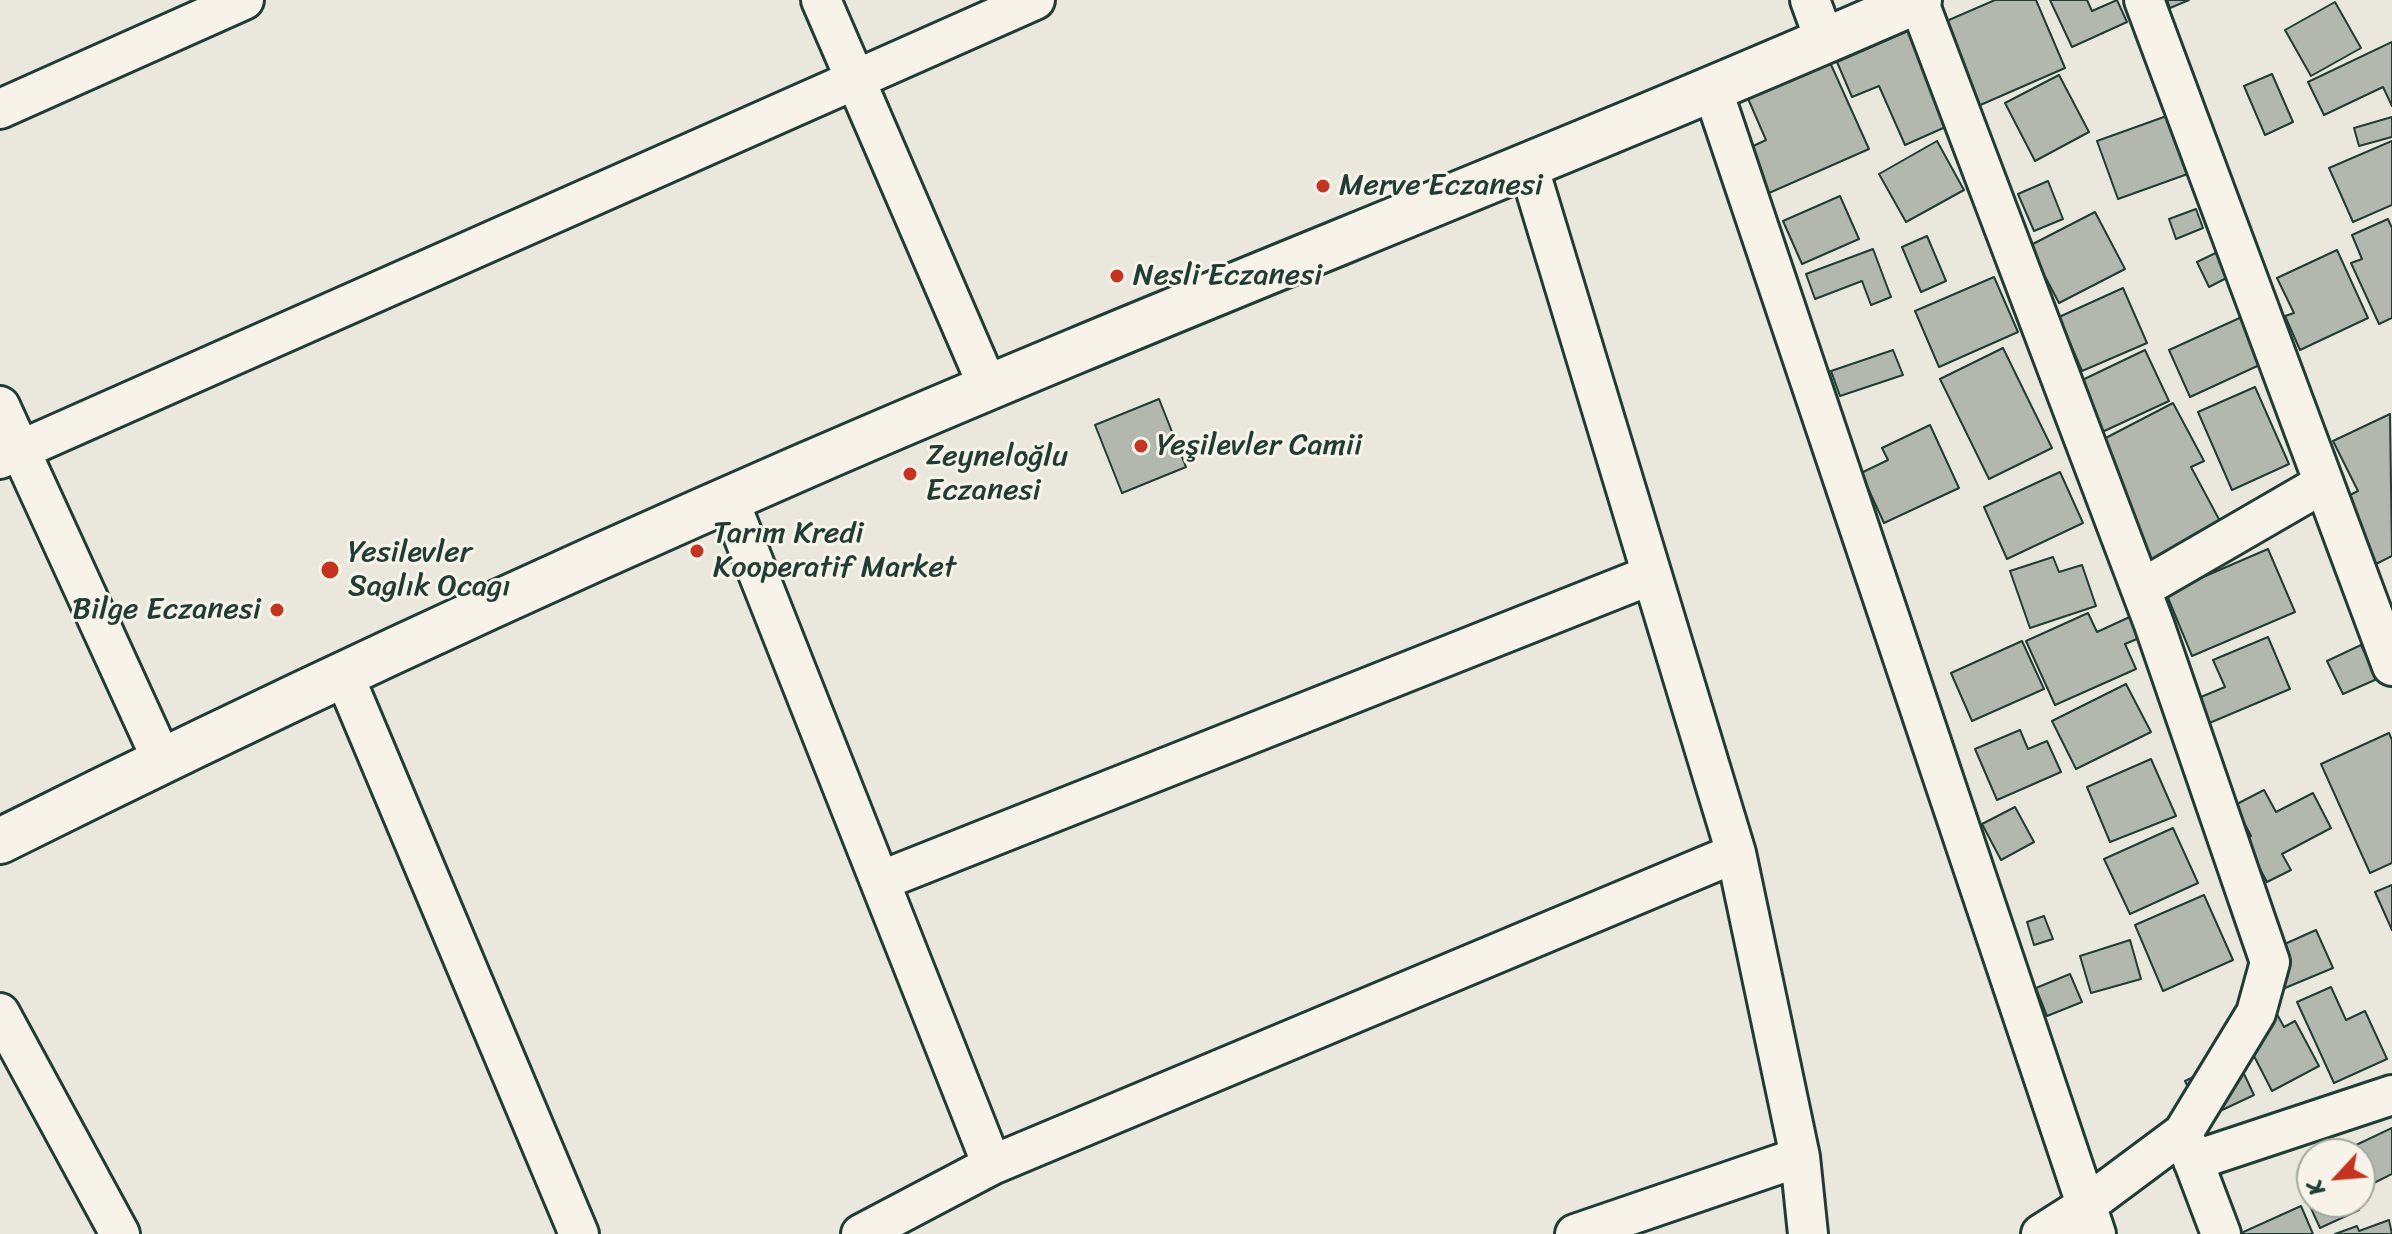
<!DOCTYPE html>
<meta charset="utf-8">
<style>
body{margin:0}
#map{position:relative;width:2392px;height:1234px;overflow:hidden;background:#eae8dd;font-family:Sriracha,sans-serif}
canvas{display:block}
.north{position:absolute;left:2296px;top:1138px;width:80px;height:80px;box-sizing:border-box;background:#f7f3e8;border:2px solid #a1aaa0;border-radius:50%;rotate:244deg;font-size:22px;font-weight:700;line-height:32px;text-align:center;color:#1f3d34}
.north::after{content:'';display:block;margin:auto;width:28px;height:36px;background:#c8321e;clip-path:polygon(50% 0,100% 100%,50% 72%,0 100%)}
</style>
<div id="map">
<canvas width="2392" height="1234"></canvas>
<div class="north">K</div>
</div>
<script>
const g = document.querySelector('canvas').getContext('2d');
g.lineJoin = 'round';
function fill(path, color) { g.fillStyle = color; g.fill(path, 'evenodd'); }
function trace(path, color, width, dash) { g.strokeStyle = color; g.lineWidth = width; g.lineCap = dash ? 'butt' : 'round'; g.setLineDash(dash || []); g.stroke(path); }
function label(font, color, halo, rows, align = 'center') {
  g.font = font + ' Sriracha,sans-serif'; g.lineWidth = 6; g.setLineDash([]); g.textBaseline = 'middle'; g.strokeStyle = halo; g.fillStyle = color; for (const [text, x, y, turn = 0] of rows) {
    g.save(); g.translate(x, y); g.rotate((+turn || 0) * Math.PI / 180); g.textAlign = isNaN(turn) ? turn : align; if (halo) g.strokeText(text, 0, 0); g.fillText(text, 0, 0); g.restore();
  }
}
const building = new Path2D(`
 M1995,0H2036L2065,68L1978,106L1942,23Z
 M2050,0H2087L2092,11L2117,0L2127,22L2072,47Z
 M2167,0H2189L2170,8Z
 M2335,2L2361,48L2311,76L2285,30Z
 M1910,30L1950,125L1905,145L1879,86L1852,97L1837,62Z
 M2392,42V106L2383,87L2324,115L2308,82Z
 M1828,58L1869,149L1769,193L1749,148L1766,140L1746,94Z
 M2272,74L2293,122L2265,135L2244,86Z
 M2059,75L2089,132L2035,161L2005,103Z
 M2175,113L2196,171L2118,199L2097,141Z
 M2392,117V137L2359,146L2354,128Z
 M1937,141L1964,190L1906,222L1879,174Z
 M2392,141V205L2353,222L2329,168Z
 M2048,181L2063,219L2034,231L2018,194Z
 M1840,196L1859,239L1802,264L1783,221Z
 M2196,209L2203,228L2176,239L2169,219Z
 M2095,212L2125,269L2059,303L2029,246Z
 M2388,219L2392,228V318L2379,324L2351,263L2362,259L2352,235Z
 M1927,236L1946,281L1921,292L1902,247Z
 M2226,248L2238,272L2209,287L2197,262Z
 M1873,249L1891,297L1871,305L1862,281L1815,299L1806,274Z
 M2337,250L2368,318L2300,350L2285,316L2294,313L2277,278Z
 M1994,277L2018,332L1939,367L1915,311Z
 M2123,288L2147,343L2082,371L2059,317Z
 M2244,316L2266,362L2190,397L2169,350Z
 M2003,348L2052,448L1989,479L1940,379Z
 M1893,350L1903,375L1840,396L1831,371Z
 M2145,350L2169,401L2100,433L2076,383Z
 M2255,387L2289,464L2232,490L2198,412Z
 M1159,399L1186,467L1122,493L1095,425Z
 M2173,403L2204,461L2191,467L2221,523L2152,560L2103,466L2098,442Z
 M2390,414L2392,556L2376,564L2344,498L2358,491L2333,441Z
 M1930,425L1959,488L1884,523L1861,473L1888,460L1882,448Z
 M2060,472L2083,523L2007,559L1984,507Z
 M2268,549L2295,612L2192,656L2166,593Z
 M2053,557L2059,572L2082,565L2096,606L2030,628L2010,571Z
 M2088,613L2097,632L2134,615L2144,636L2125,644L2136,669L2055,705L2026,641Z
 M2268,637L2290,689L2207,724L2196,699L2225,687L2213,660Z
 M2022,641L2044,689L1972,721L1951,673Z
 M2361,645L2377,679L2343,694L2327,661Z
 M2126,684L2151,732L2076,769L2052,721Z
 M2020,730L2028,749L2047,741L2061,772L1997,800L1975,749Z
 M2389,733L2392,740V863L2370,873L2321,764Z
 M2151,759L2176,816L2110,842L2087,787Z
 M2264,790L2276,812L2313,793L2331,828L2282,854L2291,870L2267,882L2244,839L2251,836L2235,805Z
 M2015,807L2034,842L2001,860L1982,824Z
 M2173,828L2198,883L2130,914L2104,859Z
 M2392,885V930L2375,892Z
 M2204,895L2233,960L2163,991L2135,925Z
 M2044,916L2053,939L2034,945L2027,922Z
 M2316,930L2333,968L2285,988L2269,951Z
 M2130,940L2141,979L2091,993L2080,956Z
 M2070,974L2082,1002L2047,1016L2036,988Z
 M2331,987L2346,1020L2365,1011L2387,1059L2334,1083L2297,1002Z
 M2272,1005L2284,1027L2295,1021L2319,1066L2272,1091L2237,1023Z
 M2236,1057L2254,1095L2203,1119L2185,1081Z
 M2392,1128V1174L2372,1184L2360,1154L2354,1146Z
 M2312,1189V1202H2355L2359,1210L2320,1228L2304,1193Z
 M2301,1206L2313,1234H2239Z
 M2389,1220L2392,1234H2335L2357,1226L2359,1231Z`);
const minor = new Path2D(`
 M821,0L989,389
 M1810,0L1825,41
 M1918,0L2154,624L2270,962L2256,1013L2183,1133L2085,1206L2041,1234
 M2144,0L2392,666
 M1712,88L2096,1234
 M0,109L244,0
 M1528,165L1736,853L1800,1157L1808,1234
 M0,406L162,760
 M0,459L1035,0
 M729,500L992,1165
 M2141,589L2324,483
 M343,673L579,1234
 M880,881L1651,575
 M0,1013L120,1234
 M2185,1139L2221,1234
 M2193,1161L2392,1095
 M861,1234L992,1165L1736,853
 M1575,1234L1800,1157`);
const secondary = new Path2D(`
 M0,841C264,709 531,585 802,467C1172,306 1549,162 1919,0`);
const markers = [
 [1323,186,8,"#c8321e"],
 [1117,276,8,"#c8321e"],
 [1141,446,8,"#c8321e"],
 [910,474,8,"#c8321e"],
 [697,551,8,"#c8321e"],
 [330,570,10,"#c8321e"],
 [277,610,8,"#c8321e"]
];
const poiNames = [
 ["Merve Eczanesi",1339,186],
 ["Nesli Eczanesi",1133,276],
 ["Yeşilevler Camii",1157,446],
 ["Zeyneloğlu",926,457],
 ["Eczanesi",926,491],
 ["Tarım Kredi",713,534],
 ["Kooperatif Market",713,568],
 ["Yesilevler",348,553],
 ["Saglık Ocagı",348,587],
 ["Bilge Eczanesi",261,610,"right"]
];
fill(building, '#b2b8ae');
trace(building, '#1f3d34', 2);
trace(minor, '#1f3d34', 44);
trace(secondary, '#1f3d34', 50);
trace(minor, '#f7f3e8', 38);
trace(secondary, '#f7f3e8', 44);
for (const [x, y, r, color] of markers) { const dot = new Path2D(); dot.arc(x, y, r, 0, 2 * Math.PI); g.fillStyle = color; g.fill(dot); trace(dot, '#f7f3e8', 3); }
label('30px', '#1f3d34', '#f7f3e8', poiNames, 'left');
</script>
